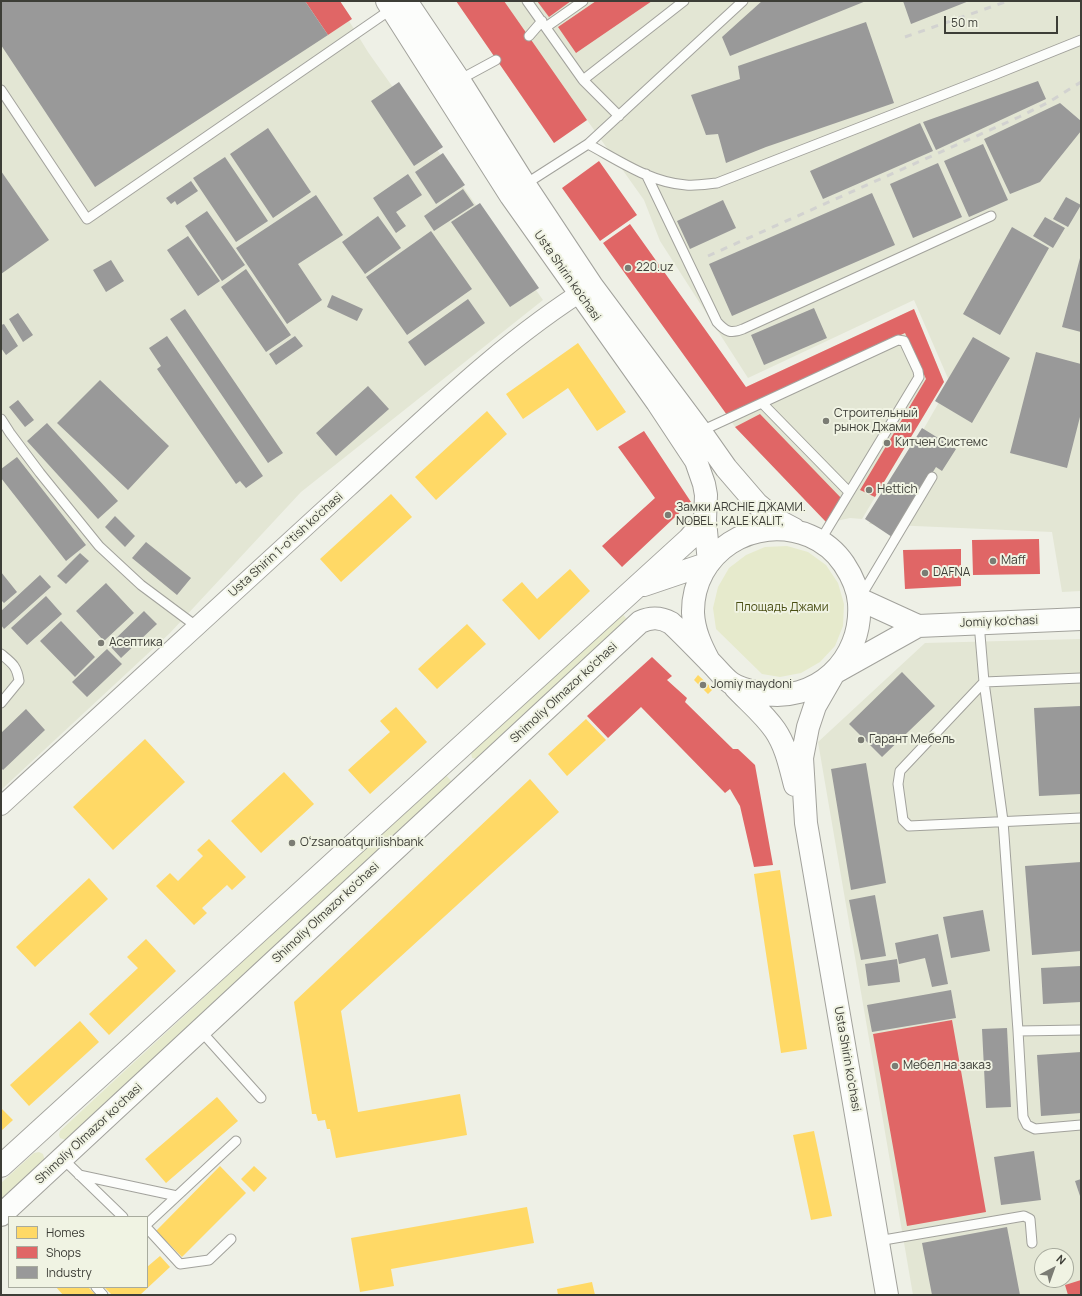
<!DOCTYPE html>
<meta charset="utf-8">
<style>
body{margin:0}
#map{position:relative;width:1082px;height:1296px;overflow:hidden;background:#eef0e6;font-family:Manrope,sans-serif}
canvas{display:block}
.frame{position:absolute;inset:0;border:2px solid #3d3e37;pointer-events:none}
.legend{position:absolute;left:8px;top:1216px;width:140px;height:72px;box-sizing:border-box;background:#f0f3e3;border:1px solid #a8ab9e;margin:0;padding:5px 7px;list-style:none;font-size:12px;color:#3d3e37}
.legend li{display:flex;align-items:center;gap:8px;height:20px}
.legend b{width:20px;border:1px solid #a8ab9e}
.north{position:absolute;left:1034px;top:1248px;width:40px;height:40px;box-sizing:border-box;background:#f0f3e3;border:1px solid #a8ab9e;border-radius:50%;rotate:41deg;font-size:11px;font-weight:700;line-height:16px;text-align:center;color:#3d3e37}
.north::after{content:'';display:block;margin:auto;width:14px;height:18px;background:#7b7c74;clip-path:polygon(50% 0,100% 100%,50% 72%,0 100%)}
.scale{position:absolute;left:944px;top:16px;width:114px;height:18px;box-sizing:border-box;border:2px solid #3d3e37;border-top:0;padding-left:5px;font-size:12px;line-height:14px;white-space:nowrap;color:#3d3e37;-webkit-text-stroke:3px #f0f3e3;paint-order:stroke}
</style>
<div id="map">
<canvas width="1082" height="1296"></canvas>
<div class="frame"></div>
<ul class="legend">
<li><b style="height:11px;background:#ffd966"></b>Homes</li>
<li><b style="height:11px;background:#e06666"></b>Shops</li>
<li><b style="height:11px;background:#999"></b>Industry</li>
</ul>
<div class="north">N</div>
<div class="scale">50 m</div>
</div>
<script>
const g = document.querySelector('canvas').getContext('2d');
g.lineJoin = 'round';
function fill(path, color) { g.fillStyle = color; g.fill(path, 'evenodd'); }
function trace(path, color, width, dash) { g.strokeStyle = color; g.lineWidth = width; g.lineCap = dash ? 'butt' : 'round'; g.setLineDash(dash || []); g.stroke(path); }
function label(font, color, halo, rows, align = 'center') {
  g.font = font + ' Manrope,sans-serif'; g.lineWidth = 4; g.setLineDash([]); g.textBaseline = 'middle'; g.strokeStyle = halo; g.fillStyle = color; for (const [text, x, y, turn = 0] of rows) {
    g.save(); g.translate(x, y); g.rotate((+turn || 0) * Math.PI / 180); g.textAlign = isNaN(turn) ? turn : align; if (halo) g.strokeText(text, 0, 0); g.fillText(text, 0, 0); g.restore();
  }
}
const built = new Path2D(`
 M1,1H305L328,35L349,21L368,52L543,300L301,492L170,633L1,790Z
 M456,1H1081V591L1062,592L1052,532L869,524L950,383L914,300L748,378L660,241L644,200L587,120L554,143Z
 M914,309L944,382L862,519L850,518L827,523L735,427L718,400Z
 M1081,639V1295H913L818,742L925,643ZM1042,1256H1066V1280H1042Z`);
const green = new Path2D(`
 M787,546L808,552L826,565L838,583L844,604L843,626L835,646L820,662L801,673L780,677L762,674L716,629L713,608L718,587L729,568L746,555L765,547Z
 M622,613L628,621L477,759L472,758L471,752Z
 M445,774L453,783L66,1140L60,1138L59,1135L60,1131Z
 M39,1152L43,1154L45,1161L1,1202V1183L34,1153Z`);
const homes = new Path2D(`
 M578,343L626,412L597,431L568,388L523,419L506,394Z
 M487,411L507,434L436,500L415,477Z
 M391,494L412,517L341,582L320,559Z
 M570,569L590,591L539,640L502,600L522,582L537,599Z
 M467,624L486,644L437,689L418,669Z
 M698,675L713,689L708,694L694,680Z
 M396,707L427,742L370,794L348,770L390,732L380,721Z
 M586,719L606,740L567,776L548,754Z
 M145,739L185,782L113,850L73,807Z
 M284,772L314,804L261,853L231,821Z
 M530,779L559,812L341,1011L358,1112L460,1094L467,1135L336,1158L330,1129H327L325,1120L318,1121L316,1114H312L294,1002Z
 M209,839L246,877L232,890L227,885L202,908L207,913L194,925L156,886L170,873L178,881L203,856L197,850Z
 M780,870L807,1049L781,1053L754,874Z
 M89,878L108,899L35,967L16,947Z
 M146,939L176,971L109,1035L89,1014L138,968L127,957Z
 M80,1021L99,1042L29,1106L10,1085Z
 M217,1097L238,1121L166,1183L145,1159Z
 M1,1108L13,1120L1,1131Z
 M814,1131L832,1216L811,1220L793,1135Z
 M220,1166L246,1193L182,1257L156,1231Z
 M254,1166L267,1178L254,1192L241,1179Z
 M527,1207L534,1243L391,1269L394,1286L360,1292L351,1238Z
 M160,1256L170,1267L140,1295H112L104,1287H147V1267Z
 M592,1282L595,1295H558L557,1289Z
 M56,1287H88L96,1295H63Z`);
const shops = new Path2D(`
 M305,1H340L352,19L328,35Z
 M456,1H504L587,120L554,143Z
 M537,1H571L549,17Z
 M596,1H652L576,53L558,27Z
 M599,161L637,215L600,241L562,188Z
 M630,224L746,387L914,309L944,382L875,497L860,490L926,379L905,333L727,415L603,243Z
 M760,414L843,500L827,523L735,427Z
 M644,431L691,502L622,567L602,546L655,498L618,447Z
 M1039,539L1040,574L973,575L972,540Z
 M961,549V586L905,589L903,550Z
 M652,657L672,676L667,680L687,698L685,702L733,749H738L755,765L773,865L754,867L740,806L730,789L725,793L641,707L608,738L587,716Z
 M952,1020L986,1212L907,1226L873,1034Z
 M1081,1280V1295H1068L1065,1285Z`);
const industry = new Path2D(`
 M1,1H305L328,35L95,187L1,45Z
 M762,1H866L730,56L722,37Z
 M903,1H969L911,24Z
 M866,22L894,103L766,147L726,163L718,134L706,135L691,95L740,79L738,66Z
 M1038,81L1046,99L936,150L923,122Z
 M399,82L443,147L414,166L371,101Z
 M1060,103L1081,121V131L1040,182L1010,194L984,139Z
 M920,123L933,151L823,199L810,171Z
 M268,128L311,192L273,218L230,154Z
 M983,144L1008,200L969,217L944,161Z
 M443,153L465,185L436,204L415,172Z
 M225,157L268,221L236,242L193,178Z
 M938,163L962,217L913,238L890,184Z
 M1,171L49,240L1,274Z
 M408,174L422,195L396,212L406,226L396,233L373,198Z
 M191,181L198,191L177,205L175,201L171,204L166,198Z
 M463,189L474,205L434,231L424,216Z
 M872,193L895,245L732,316L709,264Z
 M316,195L343,235L298,264L322,300L287,324L236,248Z
 M1066,197L1081,205L1068,227L1053,219Z
 M723,200L736,228L690,249L677,221Z
 M480,203L539,288L510,307L451,222Z
 M207,211L245,265L222,281L185,226Z
 M378,216L401,248L365,274L342,242Z
 M1045,217L1065,228L1053,248L1033,236Z
 M1012,227L1049,248L1000,335L963,314Z
 M431,231L472,289L407,335L366,277Z
 M188,236L220,281L198,296L167,250Z
 M1080,258H1081V332L1062,327Z
 M111,260L124,281L106,292L93,270Z
 M246,269L291,335L266,352L221,287Z
 M332,295L363,309L357,321L327,307Z
 M468,299L485,323L425,366L408,342Z
 M814,308L827,338L764,365L751,335Z
 M185,309L283,453L268,463L170,319Z
 M18,313L33,335L23,342L9,319Z
 M4,324L18,346L6,355L1,348V325Z
 M167,336L263,476L246,488L240,481L236,484L157,369L161,366L149,348Z
 M295,336L303,346L276,365L269,354Z
 M973,337L1010,358L972,423L935,401Z
 M1036,352L1081,364V413L1067,468L1010,453Z
 M100,380L169,446L128,490L57,423Z
 M368,386L389,409L336,456L316,433Z
 M18,400L34,420L25,427L9,407Z
 M47,423L118,501L98,519L27,441Z
 M922,428L956,449L942,471L936,467L892,537L865,519Z
 M17,457L86,545L66,561L1,478V469Z
 M115,516L135,536L125,547L105,527Z
 M146,542L191,578L177,595L132,558Z
 M80,553L89,561L66,584L57,576Z
 M1,572L17,592L4,603L1,600Z
 M40,575L51,587L4,629L1,625V611Z
 M106,583L134,613L104,641L76,611Z
 M46,596L62,614L27,645L11,628Z
 M144,611L157,624L121,658L109,645Z
 M61,621L95,657L75,677L40,641Z
 M107,649L122,664L87,697L72,682Z
 M902,672L935,706L882,757L849,724Z
 M1081,706V794L1039,796L1034,708Z
 M26,709L45,730L3,770L1,768V733Z
 M866,763L886,883L851,890L831,769Z
 M1081,862V951L1032,955L1025,866Z
 M875,895L886,956L861,960L849,900Z
 M983,910L990,951L951,958L943,917Z
 M938,934L948,984L932,987L925,958L899,964L895,943Z
 M897,959L900,982L868,986L865,964Z
 M1081,966V1002L1043,1004L1041,968Z
 M951,990L956,1018L872,1032L867,1005Z
 M1007,1028L1011,1107L986,1108L982,1029Z
 M1081,1052V1113L1041,1116L1037,1055Z
 M1034,1151L1041,1200L1001,1205L994,1157Z
 M1081,1179V1199L1075,1181Z
 M1007,1227L1020,1295H932L922,1243Z`);
const lane = new Path2D(`
 M527,1L583,80L684,1
 M546,27L583,1
 M529,36L542,21
 M459,80L496,60
 M583,80L619,116
 M1,90L87,219L393,8
 M588,144C618,160 651,183 686,185C696,186 707,184 717,183L994,75L1081,40
 M646,174L717,322C726,332 731,334 743,329L991,216
 M524,185L588,144L743,1
 M762,403L849,492
 M1,419L10,433L40,473L99,546L141,585L196,626
 M699,432L898,340L904,341L918,371L919,377L820,541
 M861,596L932,477
 M979,623L984,682L900,771L898,784L903,820L909,826L1081,818
 M1,654C12,663 17,666 19,681L1,703
 M1081,678L984,682L1003,821L1018,1031L1081,1030
 M200,1030L261,1098
 M1018,1031L1023,1117L1027,1125L1035,1129L1081,1125
 M62,1158L123,1217
 M79,1175L177,1196
 M147,1224L236,1141
 M147,1228L180,1264L209,1260L231,1239
 M878,1241L1024,1216L1030,1219L1032,1243
 M96,1287L103,1295`);
const street = new Path2D(`
 M1,806C116,700 232,594 348,488C425,418 502,341 591,286`);
const secondary = new Path2D(`
 M387,1L511,196L657,402L696,461L704,484L706,495L705,520L709,563L644,585
 M406,1L459,80L525,185L592,286L700,431L726,468L757,504L775,519L794,529
 M859,599L918,626L1081,619
 M735,687C748,701 764,714 775,730C786,746 790,766 795,785
 M1,1166L689,539L705,520
 M1,1215L640,622C651,617 660,617 671,623C685,636 698,650 712,664C718,670 724,678 731,683C738,688 750,691 759,693C816,705 863,660 859,603C858,589 852,576 844,564C836,552 824,542 810,536C754,513 692,552 693,613C694,631 701,646 709,661
 M887,1295L806,823L802,758L808,727L815,706L834,673L918,626`);
const rail = new Path2D(`
 M905,37L1008,1
 M708,256L1019,117L1049,102L1081,82`);
const markers = [
 [628,268,4,"#7b7c74"],
 [826,421,4,"#7b7c74"],
 [887,443,4,"#7b7c74"],
 [869,490,4,"#7b7c74"],
 [668,515,4,"#7b7c74"],
 [993,561,4,"#7b7c74"],
 [925,573,4,"#7b7c74"],
 [101,643,4,"#7b7c74"],
 [703,685,4,"#7b7c74"],
 [861,740,4,"#7b7c74"],
 [292,843,4,"#7b7c74"],
 [895,1066,4,"#7b7c74"]
];
const poiNames = [
 ["220.uz",636,268],
 ["Строительный",834,414],
 ["рынок Джами",834,428],
 ["Китчен Системс",895,443],
 ["Hettich",877,490],
 ["Замки ARCHIE ДЖАМИ.",676,508],
 ["NOBEL , KALE KALIT,",676,522],
 ["Maff",1001,561],
 ["DAFNA",933,573],
 ["Асептика",109,643],
 ["Jomiy maydoni",711,685],
 ["Гарант Мебель",869,740],
 ["Oʻzsanoatqurilishbank",300,843],
 ["Мебел на заказ",903,1066]
];
const streetNames = [
 ["Usta Shirin ko'chasi",567,276,55],
 ["Usta Shirin 1-o'tish ko'chasi",286,545,-42],
 ["Jomiy ko'chasi",999,622,-2],
 ["Shimoliy Olmazor ko'chasi",564,693,-43],
 ["Shimoliy Olmazor ko'chasi",326,913,-43],
 ["Usta Shirin ko'chasi",847,1059,80],
 ["Shimoliy Olmazor ko'chasi",89,1134,-43]
];
const parkNames = [
 ["Площадь Джами",782,608]
];
fill(built, '#e3e6d4');
fill(green, '#e6eacc');
fill(homes, '#ffd966');
fill(shops, '#e06666');
fill(industry, '#999');
trace(lane, '#a2a29c', 11);
trace(street, '#a2a29c', 20);
trace(secondary, '#a2a29c', 24);
trace(lane, '#fcfdfb', 9);
trace(street, '#fcfdfb', 18);
trace(secondary, '#fcfdfb', 22);
trace(rail, '#d2d2d0', 3, [7, 7]);
for (const [x, y, r, color] of markers) { const dot = new Path2D(); dot.arc(x, y, r, 0, 2 * Math.PI); g.fillStyle = color; g.fill(dot); trace(dot, '#f0f3e3', 1.5); }
label('12px', '#3d3e37', '#f0f3e3', poiNames, 'left');
label('12px', '#3d3e37', '#f0f3e3', streetNames);
label('12px', '#494e13', '#f0f3e3', parkNames);
</script>
